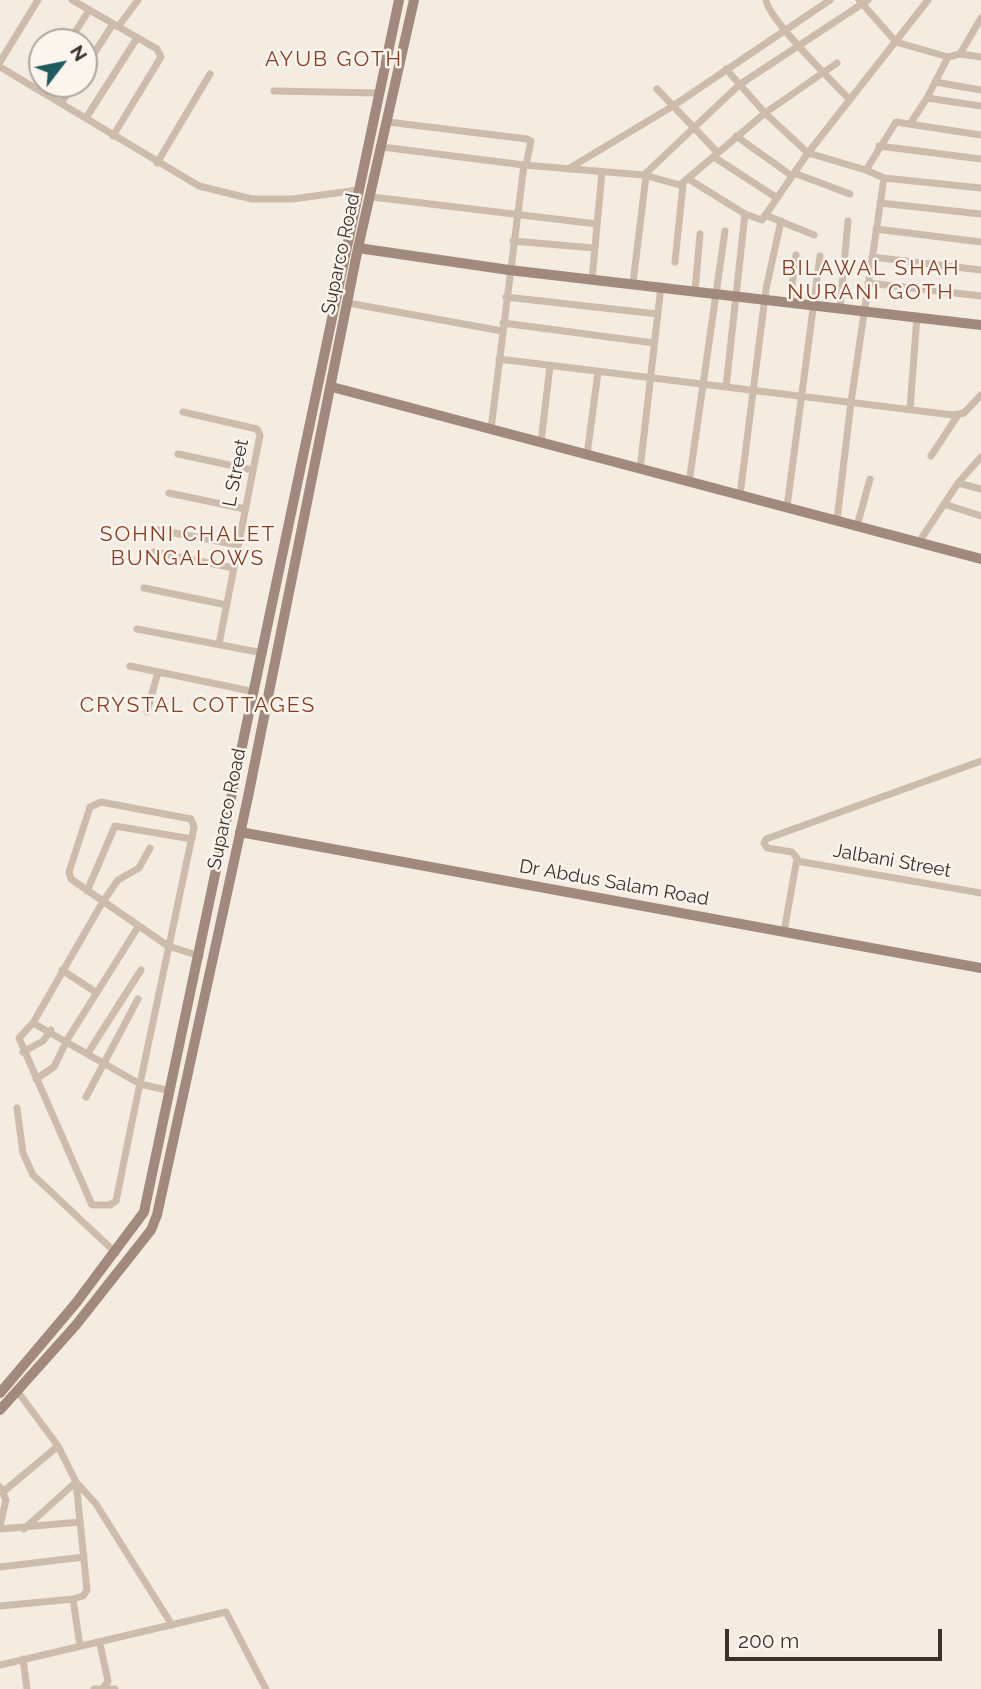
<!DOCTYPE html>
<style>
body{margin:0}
#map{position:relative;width:981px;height:1689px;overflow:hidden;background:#f4ebe1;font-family:Raleway,sans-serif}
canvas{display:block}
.north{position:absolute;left:28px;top:28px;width:70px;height:70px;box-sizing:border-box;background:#fbf5ee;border:2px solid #aea6a0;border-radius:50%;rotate:58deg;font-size:19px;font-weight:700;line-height:28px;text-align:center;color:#3b302b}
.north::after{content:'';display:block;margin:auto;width:24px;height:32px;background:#1f5a5e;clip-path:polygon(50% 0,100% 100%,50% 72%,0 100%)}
.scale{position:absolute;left:725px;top:1629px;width:217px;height:32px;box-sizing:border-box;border:4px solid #3b302b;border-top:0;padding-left:9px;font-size:21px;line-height:24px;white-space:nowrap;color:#3b302b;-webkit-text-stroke:5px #fbf5ee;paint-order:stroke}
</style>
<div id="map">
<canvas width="981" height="1689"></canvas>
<div class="north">N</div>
<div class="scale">200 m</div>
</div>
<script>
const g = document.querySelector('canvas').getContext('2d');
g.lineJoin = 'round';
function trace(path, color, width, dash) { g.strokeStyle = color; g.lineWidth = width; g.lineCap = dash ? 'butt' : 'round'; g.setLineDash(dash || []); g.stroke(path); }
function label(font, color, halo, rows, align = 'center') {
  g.font = font + ' Raleway,sans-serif'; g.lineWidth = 5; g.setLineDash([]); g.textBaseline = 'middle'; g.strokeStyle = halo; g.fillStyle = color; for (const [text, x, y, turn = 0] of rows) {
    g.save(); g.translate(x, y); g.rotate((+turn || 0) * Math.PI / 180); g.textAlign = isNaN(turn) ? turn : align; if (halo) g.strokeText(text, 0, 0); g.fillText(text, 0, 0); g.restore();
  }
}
const street = new Path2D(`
 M72,0L157,49L161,57L113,136
 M766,0C768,19 833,82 849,99
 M859,0L896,42L948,57
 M118,27L138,0
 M69,42L89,10
 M960,54L981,57
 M0,62L38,0
 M0,67L199,186L252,199H292L359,190
 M84,69L113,24
 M726,69L765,113L808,153L866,170L896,122L981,135
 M935,82L981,90
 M657,89L718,153
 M274,91L379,93
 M927,98L948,57L960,54L981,18
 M61,103L74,84
 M86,118L137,38
 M388,122L527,139L531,141L526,165
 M910,124L927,98L981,106
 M736,136L792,176
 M879,146L981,159
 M382,147L524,165L644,175L680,185L765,113L837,63
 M714,157L777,198
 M157,163L210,74
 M568,169L673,106L830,0
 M794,173L850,194
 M644,175L739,85L868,0
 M884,178L981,188
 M690,180L745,214L762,220L808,153L928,0
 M372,197L597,224
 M880,203L981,214
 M765,215L814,235
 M876,229L981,242
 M513,241L594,248
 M872,257L981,270
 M675,262L683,184
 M592,279L602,172
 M633,283L646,176
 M868,283L981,296
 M695,291L700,234
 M506,297L657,314
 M790,301L796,255
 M348,303L502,331
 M840,308L848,221
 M503,323L654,343
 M499,359L953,415L964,413L981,395
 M726,387L745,214
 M910,409L917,316
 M183,412L257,429L260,435L219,644
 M491,429L524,165
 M541,442L550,366
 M178,454L253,470
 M587,455L598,372
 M931,456L958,415
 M640,470L661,286
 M689,483L725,231
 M958,483L981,489
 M169,493L245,509
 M740,495L766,289L781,221
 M944,504L981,516
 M787,507L820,256
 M837,520L851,402L884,178L866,170
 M857,526L870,479
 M159,530L238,545
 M919,542L958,483L981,457
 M154,552L234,568
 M144,588L227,605
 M137,629L263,653
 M130,666L255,692
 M147,712L158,672
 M797,861L981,893
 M87,891L115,826L192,839
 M784,932L797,858L792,852L767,848L764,843L766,839L981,761
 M62,970L97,993
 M33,1023L102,903L118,880L139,868L150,848
 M23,1052L43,1041L51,1030
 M88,1053L141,970
 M36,1079L54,1067L67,1040L138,927
 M171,1091L140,1084L33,1023L19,1038L92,1205H110L116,1201C141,1076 167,951 194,827L191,819L101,802L90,807L69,872L71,879L168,946L200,956
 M86,1097L138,999
 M17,1108L23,1153L33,1175L116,1253
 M18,1392L58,1446L76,1482L87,1590L83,1596L73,1599
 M0,1487L6,1500L0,1526
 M3,1492L58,1446
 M0,1529L80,1522
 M24,1529L76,1482L96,1504L172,1625
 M0,1567L84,1557
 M0,1606L73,1599L80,1646
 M100,1644L108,1681L104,1687
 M23,1659L27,1689
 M0,1665L226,1612L266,1689
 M94,1689H115`);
const secondary = new Path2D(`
 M358,248L509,270L981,325
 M332,387L981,559
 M240,832L981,968
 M0,1393L76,1303L144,1212L399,0
 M0,1410L76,1325L151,1230L157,1215L248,797L358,248L414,0`);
const streetNames = [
 ["Suparco Road",341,254,-78],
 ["L Street",236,473,-79],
 ["Suparco Road",227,809,-78],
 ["Jalbani Street",892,861,10],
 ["Dr Abdus Salam Road",614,883,10]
];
const neighbourhoodNames = [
 ["AYUB GOTH",334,60],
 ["BILAWAL SHAH",871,269],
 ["NURANI GOTH",871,293],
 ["SOHNI CHALET",188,535],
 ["BUNGALOWS",188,559],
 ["CRYSTAL COTTAGES",198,706]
];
trace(street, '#cdbbac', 7);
trace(secondary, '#a18a7d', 10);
label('19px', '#3b302b', '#fbf5ee', streetNames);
g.letterSpacing = '2px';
label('21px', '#8c3b22', '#fbf5ee', neighbourhoodNames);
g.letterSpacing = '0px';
</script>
